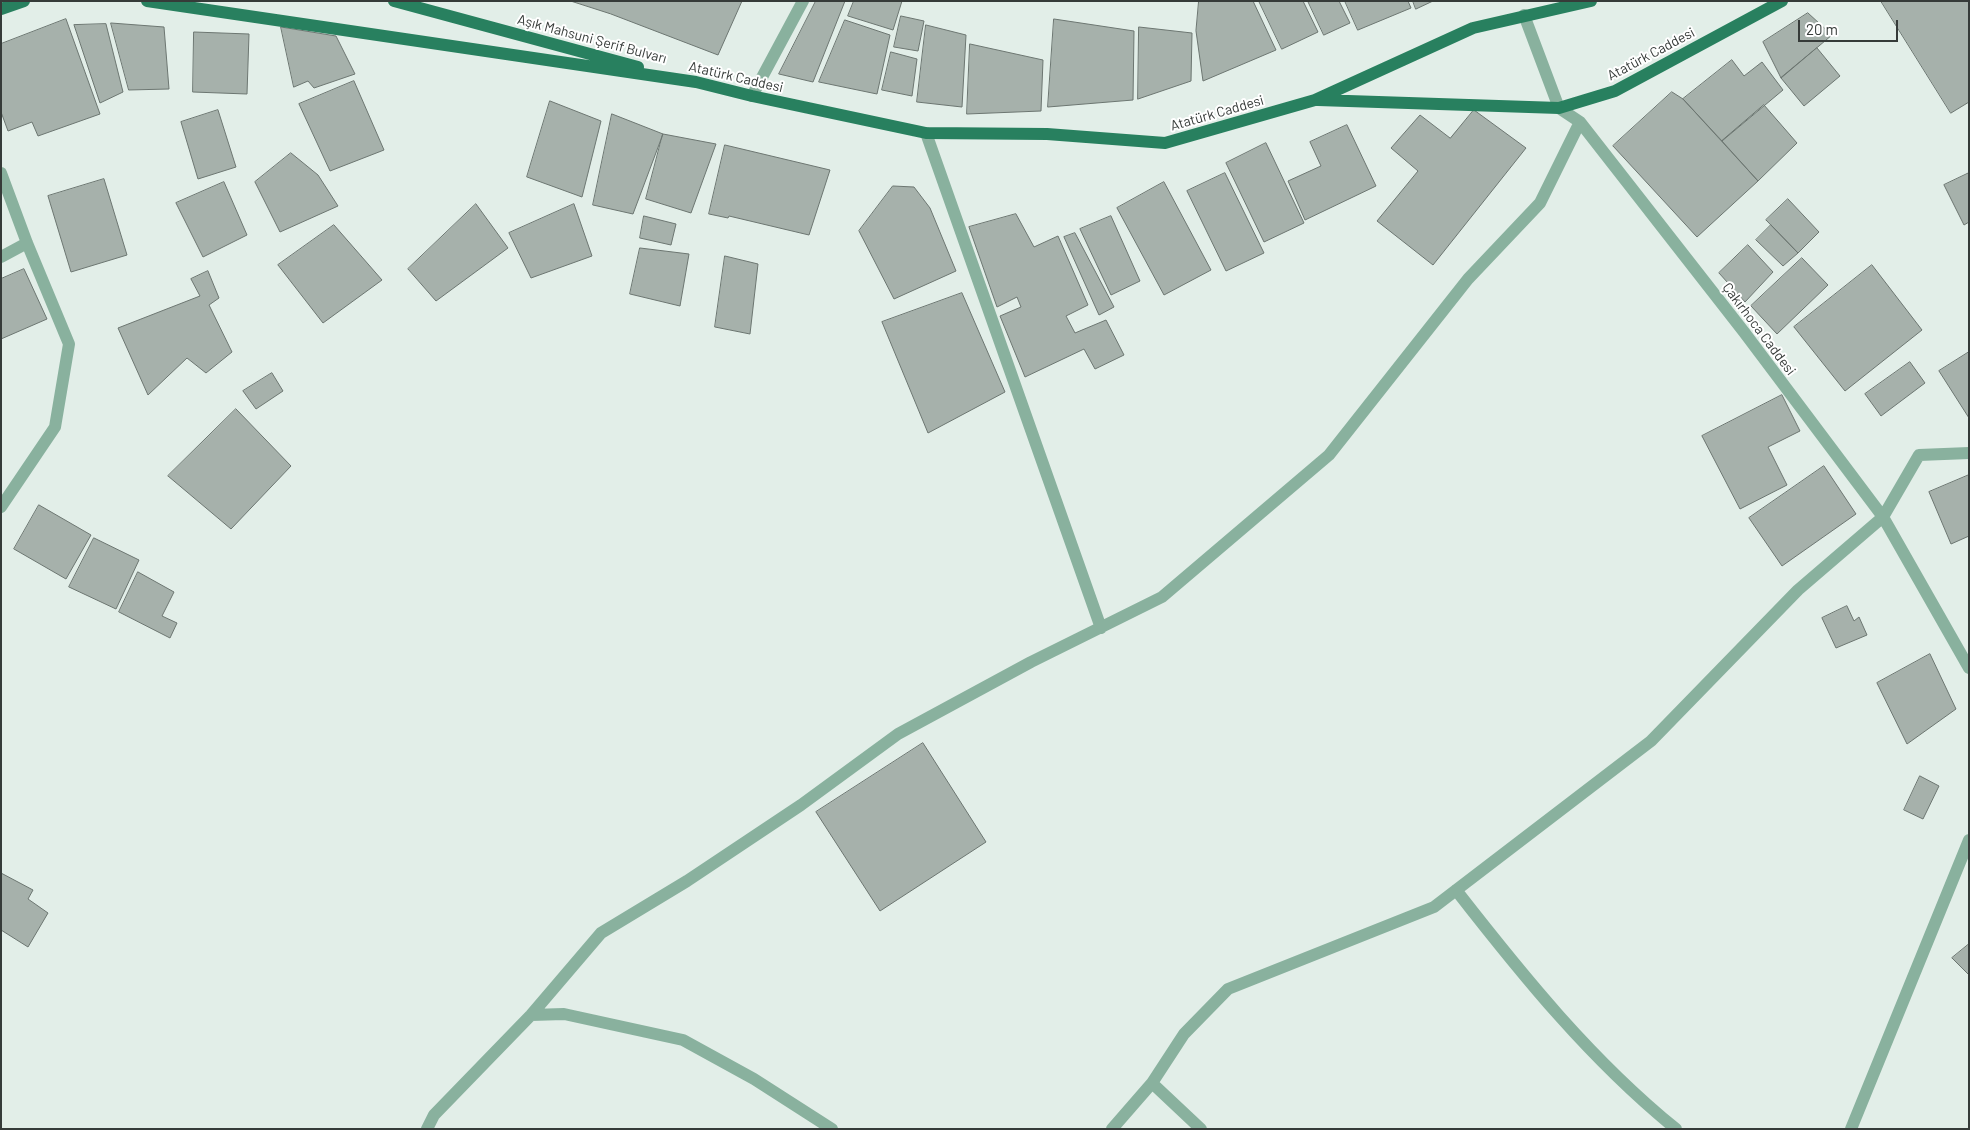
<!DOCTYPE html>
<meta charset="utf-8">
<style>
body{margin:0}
#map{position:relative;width:1970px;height:1130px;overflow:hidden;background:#e2eee8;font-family:Barlow,sans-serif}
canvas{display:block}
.frame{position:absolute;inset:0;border:2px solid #363b39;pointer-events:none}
.scale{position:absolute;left:1798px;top:20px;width:100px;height:22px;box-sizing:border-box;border:2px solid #363b39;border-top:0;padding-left:6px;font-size:15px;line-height:18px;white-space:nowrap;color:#363b39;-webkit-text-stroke:4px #fff;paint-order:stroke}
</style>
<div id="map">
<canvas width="1970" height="1130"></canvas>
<div class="frame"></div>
<div class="scale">20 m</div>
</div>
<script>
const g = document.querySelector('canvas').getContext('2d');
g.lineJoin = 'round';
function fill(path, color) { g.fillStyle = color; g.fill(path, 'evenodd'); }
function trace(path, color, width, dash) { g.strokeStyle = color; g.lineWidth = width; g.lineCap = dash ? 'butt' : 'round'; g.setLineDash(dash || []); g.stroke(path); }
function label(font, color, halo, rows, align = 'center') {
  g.font = font + ' Barlow,sans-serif'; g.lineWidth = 4; g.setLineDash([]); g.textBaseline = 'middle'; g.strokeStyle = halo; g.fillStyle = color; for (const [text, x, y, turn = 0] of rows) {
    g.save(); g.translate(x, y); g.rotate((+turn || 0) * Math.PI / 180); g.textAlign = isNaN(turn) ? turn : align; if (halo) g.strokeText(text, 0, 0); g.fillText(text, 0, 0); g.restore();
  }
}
const building = new Path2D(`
 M571,1H742L718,55L611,14Z
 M816,1H845L813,82L779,74Z
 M854,1H902L893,30L848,16Z
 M1199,1H1253L1276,50L1203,81L1196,31Z
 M1259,1H1303L1318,32L1282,49Z
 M1308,1H1339L1350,23L1324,35Z
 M1345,1H1408L1411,8L1358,30Z
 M1413,1H1433L1416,9Z
 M1881,1H1969V102L1951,113Z
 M1808,13L1832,35L1781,78L1763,42Z
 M901,16L924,21L918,51L894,47Z
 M66,19L100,114L38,136L32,122L8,131L1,112V44Z
 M1054,19L1134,31L1133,100L1048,107Z
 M845,20L890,35L877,94L819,82Z
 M111,23L164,27L169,89L129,90Z
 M106,24L123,92L100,103L74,25Z
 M926,25L966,35L962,107L917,102Z
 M281,27L336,36L355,74L314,88L308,81L294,87Z
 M1139,27L1192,33L1191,81L1138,99Z
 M194,32L249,34L247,94L193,92Z
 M970,44L1043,60L1041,111L967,114Z
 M1817,48L1840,76L1804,106L1781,78Z
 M891,52L917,59L912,96L882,90Z
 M1732,60L1744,76L1762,62L1783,90L1722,141L1683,99Z
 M354,81L384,150L330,171L299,104Z
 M1672,92L1683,99L1758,181L1697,237L1613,146Z
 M550,101L601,121L582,197L527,177Z
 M1764,105L1797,143L1758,181L1722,141Z
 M218,110L236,167L198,179L181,122Z
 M1474,110L1526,148L1433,265L1377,221L1418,171L1391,148L1420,115L1450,138Z
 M612,114L663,134L633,214L593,205Z
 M1347,125L1376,186L1305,220L1288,181L1321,166L1310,142Z
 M663,134L716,144L691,213L646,199Z
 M1266,143L1304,223L1264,242L1226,163Z
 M725,145L830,170L809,235L729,216L728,218L709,214Z
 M291,153L318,175L338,206L280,232L255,182Z
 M1225,173L1264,253L1226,271L1187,191Z
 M1969,173V222L1964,225L1944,185Z
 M104,179L127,255L71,272L48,196Z
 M224,182L247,235L203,257L176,203Z
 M1164,182L1211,270L1164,295L1117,208Z
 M893,186L914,187L930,208L956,271L894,299L859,231Z
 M1788,199L1819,232L1798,253L1766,220Z
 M476,204L508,248L436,301L408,269Z
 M574,204L592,256L531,278L509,233Z
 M1016,214L1034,247L1058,236L1088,305L1066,316L1075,333L1106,320L1124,355L1095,369L1084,349L1025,377L1000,316L1021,307L1017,297L997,307L969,227Z
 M644,216L676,224L671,245L640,238Z
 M1111,216L1140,281L1111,295L1080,229Z
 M334,225L382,280L323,323L278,265Z
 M1771,225L1798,253L1783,266L1756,240Z
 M1075,233L1114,307L1099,315L1064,237Z
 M1748,245L1773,272L1745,302L1719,273Z
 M640,248L689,254L680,306L630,294Z
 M725,256L758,264L750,334L715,327Z
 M1802,258L1828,285L1777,334L1751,306Z
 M1872,265L1922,330L1845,391L1794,327Z
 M24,269L47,319L1,339V279Z
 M208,271L219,298L209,305L232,352L206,373L187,358L148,395L118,328L200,296L191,279Z
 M962,293L1005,392L928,433L882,322Z
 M1969,352V418L1939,371Z
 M1910,362L1925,383L1881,416L1865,394Z
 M272,373L283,391L256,409L243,391Z
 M1782,395L1800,431L1768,447L1787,485L1740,509L1702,436Z
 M236,409L291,466L231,529L168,476Z
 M1824,466L1856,514L1782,566L1749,518Z
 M1969,475V536L1951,544L1929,492Z
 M39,505L91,535L66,579L14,549Z
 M94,538L139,560L116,609L69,587Z
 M138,572L174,592L162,616L177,623L170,638L119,612Z
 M1847,606L1854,621L1859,617L1867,635L1836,648L1822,618Z
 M1930,654L1956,709L1907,744L1877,683Z
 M923,743L986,842L880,911L816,812Z
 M1920,776L1939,786L1923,819L1904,810Z
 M1,873L33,890L28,899L48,913L28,947L1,930Z
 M1969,944V975L1952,958Z`);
const minor = new Path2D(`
 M1524,15L1559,108L1580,122L1744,332L1883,517L1969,668
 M752,96L803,1
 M926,133L1101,628
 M1,173L27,243L69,344L55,427L1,507
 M1,257L27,243
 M1456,890C1523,976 1591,1060 1676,1129
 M531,1015L564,1014L683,1040L754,1079L832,1129
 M1152,1083L1201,1129
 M427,1129L434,1115L531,1015L601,933L687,881L801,805L898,734L1031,662L1162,597L1329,455L1468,279L1540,203L1580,122
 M1112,1129L1152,1083L1184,1034L1228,989L1434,907L1651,741L1798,590L1883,517L1919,455L1969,453
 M1851,1129L1969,840`);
const major = new Path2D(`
 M147,1L696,82L752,96L926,133L1047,134L1165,143L1315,100L1473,28L1591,1
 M394,1L638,67
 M1,9L24,1
 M1318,100L1559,108L1615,91L1782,1`);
const streetNames = [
 ["Aşık Mahsuni Şerif Bulvarı",592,39,15],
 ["Atatürk Caddesi",1651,54,-28],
 ["Atatürk Caddesi",736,77,13],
 ["Atatürk Caddesi",1217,113,-16],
 ["Çakırhoca Caddesi",1759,329,53]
];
fill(building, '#a6b1ab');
trace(building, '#6c7671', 1);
trace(minor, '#89b19e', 12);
trace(major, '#28805f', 12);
label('14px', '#363b39', '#fff', streetNames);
</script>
